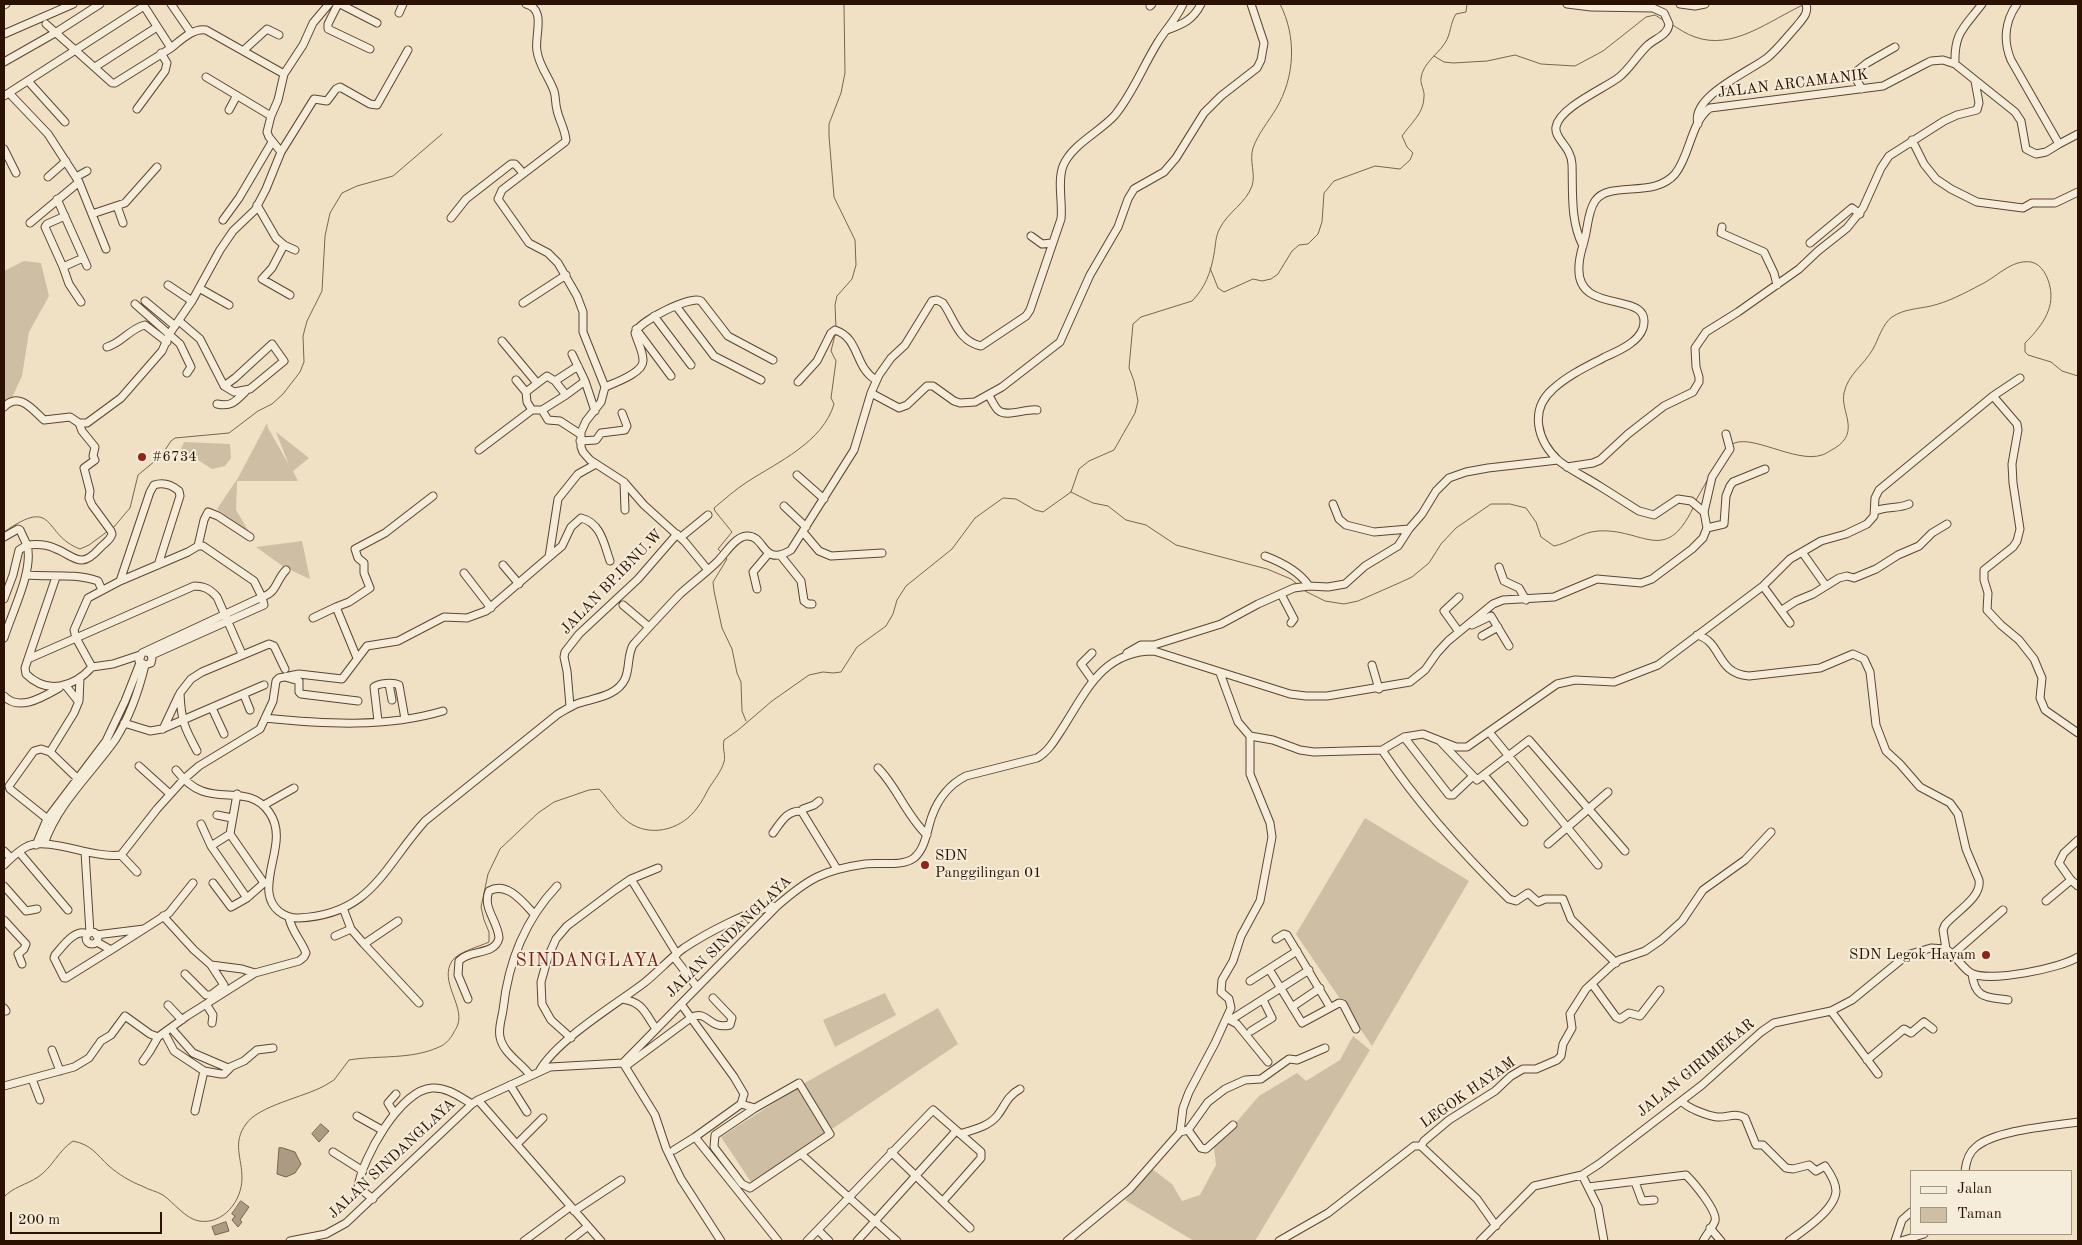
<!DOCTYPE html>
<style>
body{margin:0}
#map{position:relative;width:2082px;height:1245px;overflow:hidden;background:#f0e1c5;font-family:"Old Standard TT",serif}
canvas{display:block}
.frame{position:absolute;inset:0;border:5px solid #2a1100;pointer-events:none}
.legend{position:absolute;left:1910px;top:1170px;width:162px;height:65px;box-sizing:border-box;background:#f5ecd9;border:1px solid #a49482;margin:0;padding:6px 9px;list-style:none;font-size:15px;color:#2a1100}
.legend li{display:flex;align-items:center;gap:10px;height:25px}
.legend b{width:25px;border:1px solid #a49482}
.scale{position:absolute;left:10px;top:1212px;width:152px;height:22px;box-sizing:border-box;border:2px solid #2a1100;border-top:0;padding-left:6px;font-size:15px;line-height:18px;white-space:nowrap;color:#2a1100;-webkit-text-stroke:4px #f5ecd9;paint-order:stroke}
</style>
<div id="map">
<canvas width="2082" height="1245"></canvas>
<div class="frame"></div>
<ul class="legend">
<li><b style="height:6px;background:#f5ecd9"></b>Jalan</li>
<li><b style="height:14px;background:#cebea4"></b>Taman</li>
</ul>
<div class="scale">200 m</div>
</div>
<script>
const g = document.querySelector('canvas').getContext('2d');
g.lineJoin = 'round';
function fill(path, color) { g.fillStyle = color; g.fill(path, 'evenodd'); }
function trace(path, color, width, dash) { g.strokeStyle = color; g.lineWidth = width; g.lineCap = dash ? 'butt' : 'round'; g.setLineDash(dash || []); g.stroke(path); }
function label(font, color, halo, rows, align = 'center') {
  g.font = font + ' "Old Standard TT",serif'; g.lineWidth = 4; g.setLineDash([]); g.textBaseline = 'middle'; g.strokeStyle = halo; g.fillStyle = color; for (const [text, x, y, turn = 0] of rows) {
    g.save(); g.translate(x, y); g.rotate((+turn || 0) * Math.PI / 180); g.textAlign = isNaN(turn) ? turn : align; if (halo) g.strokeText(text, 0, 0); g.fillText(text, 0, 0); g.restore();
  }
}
const green = new Path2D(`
 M24,261L41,263L49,296L29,332L22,376L4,415V271Z
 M267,423L268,428L289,465L276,432L309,458L293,471L298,481H237L236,510L251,535L217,509L238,478Z
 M184,442L230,444L231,458L225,466L212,469L181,449Z
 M302,541L310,579L284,567L256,547Z
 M1365,818L1469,881L1372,1046L1296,934Z
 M885,993L896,1015L835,1047L823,1020Z
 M938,1008L958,1044L832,1129L803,1084Z
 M1353,1036L1370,1050L1255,1241H1194L1125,1200L1152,1169L1172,1184L1182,1201L1200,1195L1216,1165L1214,1148L1259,1096L1297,1073L1306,1081L1340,1060Z
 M797,1088L826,1134L751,1182L721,1137Z`);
const water = new Path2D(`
 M321,1124L329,1131L319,1142L312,1134Z
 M283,1148L295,1152L301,1164L295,1173L286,1177L277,1174L279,1148Z
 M241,1201L249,1207L240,1220L242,1222L238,1227L232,1220L235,1216L232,1214Z
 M226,1222L229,1231L215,1235L212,1227Z`);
const stream = new Path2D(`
 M1671,24C1679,29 1686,34 1695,37C1733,51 1770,20 1803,5
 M1434,56L1444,62L1453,63L1487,61L1515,55L1541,64L1575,66L1603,51L1646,17L1655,15L1663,20
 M1210,268L1218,288L1224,292L1253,279L1262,281L1271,279L1278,274L1292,251L1299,245L1308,244L1318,234L1322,222L1324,193L1334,181L1375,166L1400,169L1410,160L1413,153L1407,147L1402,136C1411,123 1424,113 1424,97C1425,91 1420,84 1421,78C1423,63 1438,54 1445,43C1451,34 1450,23 1456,14L1466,12L1467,4
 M836,328L835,305L837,296L852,279L856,265L855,240L834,197L829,136V124L841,93L845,73L844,4
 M1731,445C1748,431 1795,464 1822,455C1826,454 1831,450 1835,448C1861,432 1840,411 1844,393C1848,374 1864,365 1873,349C1878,340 1883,323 1892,317C1904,309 1917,309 1931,306C1948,302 1965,293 1980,285C1996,278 2011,259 2031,262C2042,264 2048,277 2050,287C2055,310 2040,328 2025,343V352L2028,355L2051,362L2062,371L2078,376
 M1715,467L1724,451
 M1071,492L1093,503L1108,506L1126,520L1146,525L1176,545L1267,569L1291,579L1298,585
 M1695,502L1708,479
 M113,528L130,508L138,475L161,456L171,441L175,438L229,433L258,411L272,404L283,394L300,372L304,362L303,336L307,321L322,291L325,236L330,213L342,193L357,186L393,176L442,134
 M4,532C57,495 42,535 80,549L89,545L108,531
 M721,552L718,549L732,532L715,511L714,508C725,499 736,489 747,482C778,462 823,442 834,404L831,398L836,361L831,351L835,335
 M725,557L727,559L713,582L714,591L722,628L732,649L737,673L741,682L742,711L746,721
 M1305,591L1325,601L1344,604L1358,601L1399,583L1412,577L1429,563L1441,544L1456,528L1491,504H1510L1526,508L1536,522L1541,537L1554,546C1569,543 1582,532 1598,531C1643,528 1665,566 1693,508
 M4,1197C13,1187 26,1185 38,1177C52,1168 58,1151 73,1141C92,1145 96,1154 109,1166C118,1174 131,1182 142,1186C149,1190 156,1191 163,1195C174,1203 186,1219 199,1221C223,1225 242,1201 242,1178C242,1158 232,1143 246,1124C258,1106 304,1097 324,1086L334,1080L349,1060C378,1055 411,1060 439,1047C445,1045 450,1039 453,1034C454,1031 457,1028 458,1024C464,1005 439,981 452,961C458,952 478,947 489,942V932L484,920L481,907L488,874L500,849L538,813L554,802L589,790L599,789C611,801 618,817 633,825C655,837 683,828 697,808C702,802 705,795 709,788C714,780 721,772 724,762C726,755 722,749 724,740L737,731L772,701L809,675L823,672L833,673L841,672L857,647L886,626L893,614L897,600L906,586L952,549L975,518L1003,498L1016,499L1035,510L1043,512L1071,492L1079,469L1089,461L1114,450L1135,413L1138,401L1134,381L1129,368L1133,324L1141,317L1192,301C1205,288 1211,272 1214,254C1216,244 1215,237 1220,228C1228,212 1246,203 1252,186C1256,174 1249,161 1253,148C1258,134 1268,122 1276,109C1295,77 1297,37 1280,4`);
const minor = new Path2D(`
 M171,4L191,33
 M338,4L328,24V29L370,49
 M340,4L377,23
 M526,4C547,9 534,36 537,51C539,66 549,77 554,91C556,97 555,103 557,110C559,120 565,129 566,140L565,142L502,190L498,199L529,243L548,253L558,263L577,296L583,312V332L605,387L601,402L586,421L581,432V447L583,452L590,460L624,482L644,505L685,542L708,570
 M1567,4L1591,7L1653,8L1664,13L1669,24C1668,35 1656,38 1648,45C1637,55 1630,69 1618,78C1603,89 1559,108 1556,127C1554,139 1571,146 1572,164C1573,192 1570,221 1583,246
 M1680,4L1695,6L1705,4
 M4,5L6,4
 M1150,6L1152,4
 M399,13L403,4
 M46,24L112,83H115L171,48
 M1167,30C1183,24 1193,20 1201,4
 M4,34L73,4
 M244,50L267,29L279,35
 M4,62L55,33L100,4
 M1955,64C1954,32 1964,28 1982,4
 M95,67L157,27
 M206,77L271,116
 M28,81L65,122
 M1862,89L1856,79L1857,71L1867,63L1895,47
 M9,93L48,134L79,182L106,249
 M4,96L144,6L171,48C181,40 193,28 206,30L284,74
 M137,109L165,71L167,63L161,53
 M229,110L236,97
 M1698,124C1690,97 1748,72 1767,58C1778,49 1786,38 1796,27C1802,19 1809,14 1806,4
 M1912,140L1924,164L1936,179L1951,189L1977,202L2023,208L2032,203H2055L2078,192
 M2059,144L2078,134
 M4,149L16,173
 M281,152L314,99L327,101L336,89L340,87L370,104L377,105L408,50
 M48,177L66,161
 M76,177L87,171
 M57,199L87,266
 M257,205L276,238L284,245L295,250
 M117,206L123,223
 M92,214L125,203L157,167
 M65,216L47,224L45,227L63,267L83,258
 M451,218L466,199L511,164H515L523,173
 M223,220L239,198L272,142
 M30,223L79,182
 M1722,227L1721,233L1764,252L1774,273L1777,285
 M1031,236L1042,244L1052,243
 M1810,243L1852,208L1860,214
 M284,245L272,268L262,279L290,295
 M63,267L69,284L81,302
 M168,285L192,301
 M199,288L229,305
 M145,301L175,326
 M523,303L566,275
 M135,304L180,344L191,367L187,373
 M676,306L714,356L761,380
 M654,316L691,365
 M179,321L200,339L224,386L234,392L250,389L284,361L272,344L235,378L224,386
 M636,329L671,376
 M502,341L537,383
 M107,347C122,343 129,329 145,325L167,342
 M572,354L585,381L595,411
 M516,380L526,392
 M798,382L817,361L831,333L835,330C860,338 854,367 876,380
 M605,387C614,383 644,373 643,360C643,351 637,341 635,333C639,321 691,295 701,301L728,336L773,360
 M871,393L899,408L907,405L927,386H933L954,401L960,403L975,402L1002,387L1060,342L1090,275L1118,227L1128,199L1134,189L1164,172L1176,158L1204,113L1221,96L1257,68L1261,60L1264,43L1251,4
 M566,395L585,381
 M989,396C992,400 994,406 998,410C1006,418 1027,408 1037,410
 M1993,396L2020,378
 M217,404C231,407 235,402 245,392
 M4,407C19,391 33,410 44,420L70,417L79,423H87L121,398L162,351L170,333L192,301L220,250L233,231L255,210L266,189L281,152L269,137L267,132L271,116L278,100L284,74L303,45L313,23L329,4
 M532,410L527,402L526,392L547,376L555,381
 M542,410L548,420L560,421L580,434
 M580,441L596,440L601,433L625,430L627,426L622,413
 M479,450L532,410H542L566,395L555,381L578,366
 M1567,467L1593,463L1600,460L1628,434L1664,406L1693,392L1699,382V377L1696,367L1695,348L1706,332L1738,312L1799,269L1818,251L1847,228L1863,208L1881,168L1889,156L1944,121L1957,115L1977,110L1979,103L1975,81
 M797,475L824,499
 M624,482L625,510
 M1333,504L1339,519L1346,525L1374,532L1409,529
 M784,506L806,527
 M1875,511C1887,506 1898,509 1909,504
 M1704,512L1712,477L1730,449L1726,434
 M1707,528L1724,524L1726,496L1730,486L1733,482L1765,469
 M803,532L819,551L831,556L882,553
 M4,537L18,529L20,530L27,545C36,544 46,544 54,548C75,556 80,570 99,549C104,543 110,541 112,534L111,531L92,505L89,498L90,491L84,468L95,460L93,456L95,447L82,431L79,423
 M681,537L708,515
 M198,546L204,520L208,512L218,516L250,537
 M1802,552L1826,586
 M781,556L801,581L804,601L808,604H812
 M1265,556C1281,562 1299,571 1309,586
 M549,557L562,546L571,527L581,518C601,523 604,544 610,561
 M503,565L519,584
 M1499,567L1504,581L1519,588L1526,600
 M464,573L491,608
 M26,575C50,577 75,573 98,581L102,590
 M56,577L28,659L25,668L26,674C47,695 74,687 92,667
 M120,581L150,492L154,485C163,482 172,485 179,491L180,496L158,565
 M1763,586L1790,623
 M757,589L753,572L769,553
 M1281,594L1294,619L1291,623
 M4,599L13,575L19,550L27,545C34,570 12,612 4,638
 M623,605L649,627
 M1782,610L1796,601L1813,594L1839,578L1847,576L1854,578L1876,569L1898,555L1919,546L1932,533L1947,524
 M313,618L336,607
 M1472,625L1491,616L1509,646
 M1459,632L1444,611L1459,597
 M1697,635C1723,642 1715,673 1749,676L1820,668L1853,654L1864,659L1870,672L1876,725L1886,751L1900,764L1920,787L1950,803L1958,814L1966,849L1979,880C1982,898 1955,912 1945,925L1943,930L1946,949C1956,955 1962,968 1971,973C1989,983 2062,968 2078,957
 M1482,636L1498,627
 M146,652L150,653L152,658L151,663L145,665L139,661L142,653L262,597L264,605L152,655
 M1092,653L1081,664L1093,681
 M1127,653L1141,645H1154L1221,624L1258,604L1294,588L1309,586L1328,587L1345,584L1365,566L1398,546L1409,529L1422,514L1436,491L1449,478L1466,472L1488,468L1558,460
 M140,655L113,664L92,667L76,638L194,586C204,586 210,589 217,597L242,654
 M357,658L336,607L349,602L370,588L364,573V563L358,558L355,549L385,533L433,496
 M28,659L76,638L74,630L88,598L120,581L188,552L198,546H203L254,581L262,597C277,593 276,580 286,570
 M1372,665L1379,689
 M1220,673L1238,722L1250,736L1273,740L1300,750L1314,752L1382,750L1404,737L1423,734L1456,747H1467L1557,684L1575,680L1614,682L1658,665L1763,586L1790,559L1821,541L1846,534L1867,524L1874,516L1875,498L1879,490L1993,396L2017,424L2018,430L2012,464L2013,483L2020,529L2017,541L2013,547L1984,570V580L1988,593L1987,610L2001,625L2019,640L2034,659L2042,678L2040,698L2045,710L2078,733
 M285,677L299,681V692L301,694L358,701
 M389,684L392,700
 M66,686L78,701
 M244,695L250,710
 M4,696C19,712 43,697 59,688
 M570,706L567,671L564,657L565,652L579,634L638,579L677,534
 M212,708L224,734
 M265,718C324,724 386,728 443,711
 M378,721L374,687C379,683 393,682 399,685L405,719
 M124,723L150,731L162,729L264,685
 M163,729L179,695
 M1489,732L1598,865
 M1404,737L1449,795H1453L1472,777
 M1440,741L1477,780L1529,740L1625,851
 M1382,750C1418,804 1462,853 1509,899L1516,901L1528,893L1538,902L1545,899H1563L1571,919L1616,963
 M197,751C184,727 181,720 180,693L191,679L202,672L269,644L274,646L285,669
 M50,752L41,749L34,751L9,786L10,789L50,821
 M139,766L170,794
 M878,768C897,787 906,815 927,835
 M176,770C183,779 191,787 202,791C225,800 251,787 269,812C287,837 266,866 269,893C271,908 283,918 298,918C371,915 383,868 425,821L558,714C565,710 571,706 579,703C595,698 617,696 625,679C630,668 627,656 633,645C648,628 664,611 680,594C692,583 706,573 718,561C725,554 735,537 746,536C766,534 761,568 791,550L854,450L871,393L879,375L891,358L905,345L932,301L937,300L943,303C955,320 958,341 981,346L1026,316L1030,310L1061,219C1063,203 1057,182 1063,166C1072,144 1100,132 1115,115C1133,93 1143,66 1158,42C1166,29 1177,18 1183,4
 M1484,775L1524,822
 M79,780L50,752L74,713L79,701L80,678
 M819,801L814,805L803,809L802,812L837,869
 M264,805L294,788
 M217,815L232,818
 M201,824L211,846
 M773,833C781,822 787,810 802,811
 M230,834L264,883L247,898L211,846L230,834L237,794
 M2078,840L2064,853L2059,863L2071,880L2078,886
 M44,844C58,803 91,774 115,740C129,718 139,690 145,665
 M1548,844L1608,792
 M36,845L47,819L106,741L125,701L140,663
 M4,851L11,858
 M19,852L68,910
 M85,852L90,933
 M121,855L137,872
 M4,865C11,858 19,850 28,846C50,837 94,859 121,855L157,809L184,779L199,766L260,729L273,701L276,681L279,678L299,674L342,679L367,646L398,641L444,617L467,618L486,611L549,557L558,499L578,474L596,464
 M631,879L677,954
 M213,883L231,907L247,898
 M4,886L26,911L37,909
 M2046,901L2071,880
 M343,908L351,929L364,944L398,921
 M163,916L194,950L211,965L224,985L211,995H206L185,974
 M4,920L26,944L24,949L18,954L22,964
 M86 938a6 6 0 1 1 12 0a6 6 0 1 1-12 0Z
 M88,934C75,928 63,946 55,955L54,958L64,978H66L111,950
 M96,935L144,929L169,913L193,883
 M335,936L351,929
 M1276,939L1284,934L1287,935L1330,1007
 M97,942L111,950L144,929
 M364,944L419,1003
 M1953,954L2003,910
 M674,957L697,987
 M211,965L242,969L255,973
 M1269,969L1302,1023L1339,1003L1343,1004L1356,1029
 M1972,974C1975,999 1987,997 2008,1000
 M1250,981L1297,951
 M1592,984L1616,1017L1620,1019L1629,1013L1640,1016L1660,990
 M468,999L458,975L459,961C469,949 495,956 499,938C498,921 482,908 489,891C507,881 523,902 534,914
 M622,999C643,1002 645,1013 656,1029
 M206,1004L213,1015L212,1023
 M681,1004L734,1077L744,1094L741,1104L695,1137L778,1241
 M168,1005L182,1020
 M1292,1007L1320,988
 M4,1008L6,1011
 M1831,1011L1878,1074
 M1228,1019L1237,1024L1268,1062
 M1232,1019L1309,970
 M171,1028L193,1053L228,1068L244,1061L257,1050L273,1048
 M1251,1031L1272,1018L1263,1000
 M165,1034L174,1051L204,1071L221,1074H224L230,1068
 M571,1038L551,1020L542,1004L541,982L548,957L556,939L567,926L615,890L631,879L658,868
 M52,1050L60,1071
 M1867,1060L1904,1029L1911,1033L1924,1022L1933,1029
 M143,1061L150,1051L158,1037
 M623,1063L655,1115L666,1148L681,1179L721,1241
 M626,1066L692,1017C709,1010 708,1030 730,1025L732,1018L713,998
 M540,1070C557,1040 615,1005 644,983C658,972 670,958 684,948C705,934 753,908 777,906
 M530,1075C521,1063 503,1053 500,1037C498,1028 502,1018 503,1010C508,963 525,920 557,886
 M32,1079L40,1100
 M510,1085L527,1112
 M4,1086L74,1067L89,1058L101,1041L111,1035L125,1016L150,1034L158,1037L187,1016L255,973L299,961L304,957L306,953C301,940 292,932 289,918
 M478,1100L601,1241
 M1682,1101C1686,1108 1709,1116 1717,1117C1727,1118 1735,1112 1745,1118L1756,1145H1763L1786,1168L1793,1169L1809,1165L1816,1171L1825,1166C1830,1173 1836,1182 1836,1191C1835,1210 1803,1231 1789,1241
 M741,1104L755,1108L799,1083L830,1134L750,1188L742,1184L714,1147L715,1135L755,1108
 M195,1111L204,1071
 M394,1113L388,1103L396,1094
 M357,1116L382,1130
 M1188,1130L1201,1148L1206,1149L1233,1125
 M1180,1132L1188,1130L1208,1102L1225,1089L1245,1080L1261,1079L1289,1059L1297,1060L1325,1048
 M960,1134C972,1130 988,1127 997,1116C1005,1106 1007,1096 1020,1089
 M517,1144L543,1118
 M1421,1146L1424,1141L1449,1120L1495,1091L1511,1076L1523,1069H1536L1557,1060L1561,1056L1563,1044L1572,1028L1570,1014L1586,989L1611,966L1619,960L1645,951L1661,940L1682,921L1703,890L1745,860L1771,832
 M1421,1146L1477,1199L1496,1226
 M674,1150L695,1137
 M333,1152L363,1171
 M891,1152L970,1228
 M801,1154L897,1241
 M1965,1171C1966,1162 1968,1153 1976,1147C1995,1130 2052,1126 2078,1122
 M1582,1175L1588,1187L1686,1175C1693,1182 1718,1211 1715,1221C1713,1227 1706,1235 1703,1241
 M1635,1182L1642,1201L1654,1200
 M1588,1187L1598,1207L1604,1241
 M373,1199L358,1187C362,1159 400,1090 432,1088C447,1087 460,1097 472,1104
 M574,1211L621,1180
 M1710,1228L1721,1241
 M818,1230L829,1241
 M290,1241L326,1234L346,1223L472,1104L478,1100L550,1067L623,1063L777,906C808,879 823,870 865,864C879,862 902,867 914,858C926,848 927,829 932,816C938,799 950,784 966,776L1037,758C1048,752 1055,740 1062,729C1086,692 1102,651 1154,651L1290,694L1306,696H1327L1410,682L1425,670L1437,653L1448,641L1493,604L1503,600L1554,597L1597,579L1641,583L1652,579L1692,549L1703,538L1707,528L1704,512L1691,501L1678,499L1654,515L1639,511C1626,503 1614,495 1601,487C1587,478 1572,471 1559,461C1537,441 1529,410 1553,389C1568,375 1588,366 1605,357C1618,351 1638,343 1643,328C1654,288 1575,318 1579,266C1579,255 1584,244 1586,233C1588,222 1589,210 1595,201C1609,180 1654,199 1675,174C1690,156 1691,121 1710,108L1883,86L1925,64L1931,61L1943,60L1955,64L2015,112L2021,121L2026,149L2036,154L2046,152L2059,144L2011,60C2003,41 2005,21 2017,4
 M524,1241L570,1207
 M569,1241L587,1227
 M807,1241L933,1110L981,1152V1158L943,1201
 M857,1241L956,1131
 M1067,1241L1130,1189L1180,1132L1183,1108L1189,1092L1215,1043L1231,1008L1229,999L1221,992L1222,980L1233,961L1241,936L1260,901L1272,837L1270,823L1250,774V736
 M1279,1241L1328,1213L1414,1146H1421
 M1480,1241L1534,1186L1582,1175L1599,1164L1702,1085L1761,1032L1774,1023L1831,1011L1852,1000L1907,955L1931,948L1946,949
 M1895,1241L1902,1220L1911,1212
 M1901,1241L1924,1234`);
const markers = [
 [142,457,5,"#8f2418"],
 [925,865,5,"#8f2418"],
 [1986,955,5,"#8f2418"]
];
const streetNames = [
 ["JALAN ARCAMANIK",1793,84,-7],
 ["JALAN BP.IBNU.W",612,582,-46],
 ["JALAN SINDANGLAYA",729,937,-44],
 ["JALAN GIRIMEKAR",1696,1068,-39],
 ["LEGOK HAYAM",1468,1093,-35],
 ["JALAN SINDANGLAYA",392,1159,-43]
];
const poiNames = [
 ["#6734",152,457],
 ["SDN",935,856],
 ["Panggilingan 01",935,873],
 ["SDN Legok Hayam",1976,955,"right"]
];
const quarterNames = [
 ["SINDANGLAYA",588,961]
];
fill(green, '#cebea4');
fill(water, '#ad9a82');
trace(water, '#79634e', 1);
trace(stream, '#79634e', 1);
trace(minor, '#5c4531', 9);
trace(minor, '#f5ecd9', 7);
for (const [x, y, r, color] of markers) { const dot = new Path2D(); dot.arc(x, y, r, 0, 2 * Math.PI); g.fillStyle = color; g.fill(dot); trace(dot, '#f5ecd9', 2); }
label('15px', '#2a1100', '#f5ecd9', streetNames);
label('15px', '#2a1100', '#f5ecd9', poiNames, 'left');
g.letterSpacing = '1px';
label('18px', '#7a1f14', '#f5ecd9', quarterNames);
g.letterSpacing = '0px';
</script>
